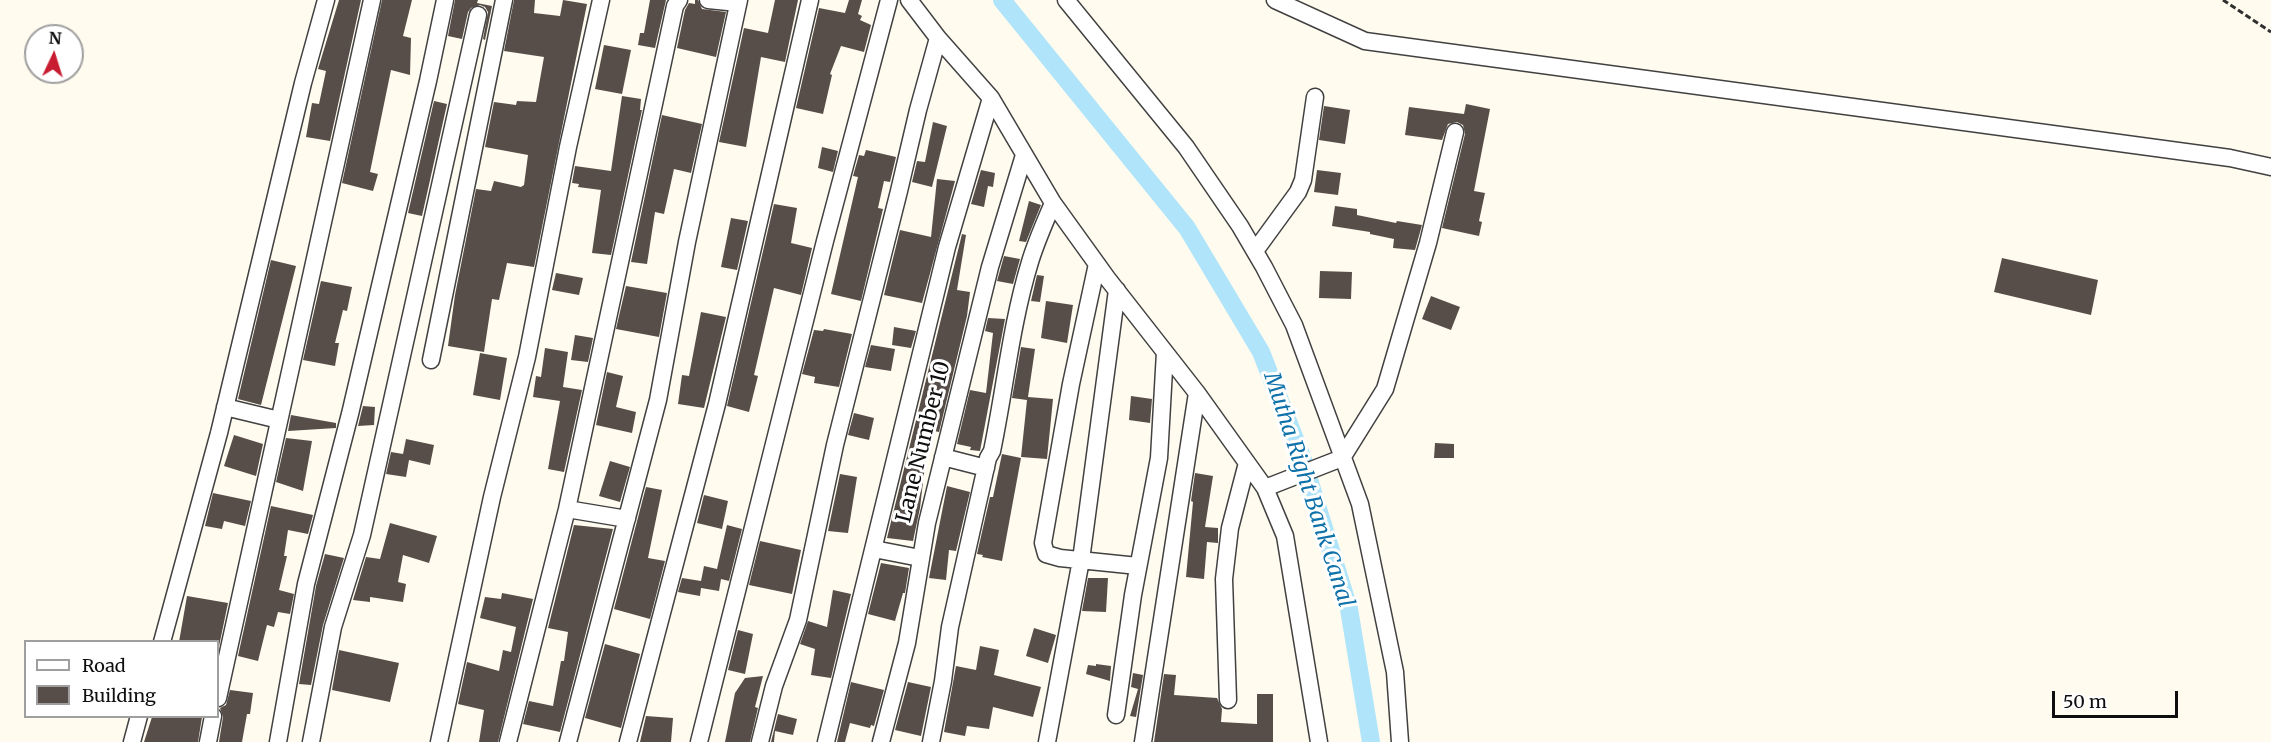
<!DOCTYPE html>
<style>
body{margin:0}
#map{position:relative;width:2271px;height:742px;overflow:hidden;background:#fffbef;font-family:Merriweather,serif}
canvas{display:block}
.legend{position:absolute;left:24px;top:640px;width:195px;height:78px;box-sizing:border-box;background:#fff;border:2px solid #9f9f9f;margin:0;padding:8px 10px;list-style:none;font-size:18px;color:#0e0e0e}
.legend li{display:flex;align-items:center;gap:12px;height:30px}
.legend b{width:30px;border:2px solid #9f9f9f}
.north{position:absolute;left:24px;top:24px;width:60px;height:60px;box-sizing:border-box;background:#fff;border:2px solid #9f9f9f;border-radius:50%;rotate:4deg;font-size:16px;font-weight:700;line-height:24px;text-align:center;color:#0e0e0e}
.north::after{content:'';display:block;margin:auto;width:21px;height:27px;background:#c81c31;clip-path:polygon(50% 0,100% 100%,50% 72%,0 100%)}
.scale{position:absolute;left:2052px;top:691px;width:126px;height:27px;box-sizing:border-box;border:3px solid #0e0e0e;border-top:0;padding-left:8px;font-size:18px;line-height:21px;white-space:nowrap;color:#0e0e0e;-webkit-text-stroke:4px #fff;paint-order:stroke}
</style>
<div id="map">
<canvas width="2271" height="742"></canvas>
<ul class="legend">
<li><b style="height:8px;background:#fff"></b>Road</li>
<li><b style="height:16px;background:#574e49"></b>Building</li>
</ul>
<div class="north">N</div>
<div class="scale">50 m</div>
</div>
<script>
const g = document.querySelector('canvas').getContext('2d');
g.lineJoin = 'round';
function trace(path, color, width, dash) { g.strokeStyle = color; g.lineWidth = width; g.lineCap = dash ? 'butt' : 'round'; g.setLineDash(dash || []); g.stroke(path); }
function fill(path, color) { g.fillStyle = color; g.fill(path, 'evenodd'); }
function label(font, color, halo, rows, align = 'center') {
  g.font = font + ' Merriweather,serif'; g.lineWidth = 6; g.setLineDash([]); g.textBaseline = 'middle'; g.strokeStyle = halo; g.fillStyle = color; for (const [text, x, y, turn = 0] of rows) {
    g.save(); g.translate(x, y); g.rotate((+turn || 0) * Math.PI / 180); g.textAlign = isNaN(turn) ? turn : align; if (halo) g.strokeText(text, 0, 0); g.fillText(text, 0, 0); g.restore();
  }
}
const canal = new Path2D(`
 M1002,0L1187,228L1261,352L1302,457L1349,609L1371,742`);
const building = new Path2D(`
 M339,0H361L330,141L306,137L312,103L319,104L326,71L318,69Z
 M382,0H412L403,36L411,38L410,75L391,70L370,172L378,174L373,191L342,183Z
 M455,0H478L477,3L492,6L485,40L483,39L488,12L485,7L480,5L471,8L468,12L462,39L448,36Z
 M514,0H535L534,13L560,16L563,0L587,4L534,267L507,263L499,300L492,299L484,352L448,346L455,295L476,189L491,191L494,181L521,187L524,185L528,155L485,147L494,102L516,105L517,101L536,102L544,57L504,51Z
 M650,0H666L655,48L638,45L640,33H644Z
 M695,0H698L702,9L726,12L716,57L677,48L685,10L689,3L695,4Z
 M775,0H798L785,62L761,57L746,147L719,142L744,28L768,33Z
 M849,0H862L858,14L862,16L860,20L871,25L864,52L841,46L830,74L832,75L823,114L796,108L819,8L845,13Z
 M604,45L631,50L622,94L595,89Z
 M622,96L641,99L640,110H642L611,255L592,253L601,190L578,187L579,184L572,183L575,166L611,171Z
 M434,101L447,104L422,216L408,213Z
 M1466,104L1490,109L1474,191L1485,193L1479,221L1482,222L1479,236L1442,228L1465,134L1463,125L1457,122L1448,124L1442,140L1405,135L1409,107L1464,114Z
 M1324,106L1350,110L1345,144L1319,140Z
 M662,115L702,124L691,173L674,169L664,214L655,212L647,264L631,262Z
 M933,122L947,126L932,187L912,182L917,161L925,162Z
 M822,147L838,151L833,172L818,168Z
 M866,150L896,157L890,182L884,181L878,208L883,209L861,301L831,294L858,177L853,176L859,155L864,156Z
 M981,170L995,173L993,187L988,186L984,207L971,204Z
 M1317,170L1341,173L1338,195L1314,192Z
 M937,179L955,181L922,303L884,295L900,230L931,237Z
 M1029,201L1041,205L1026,242L1019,241Z
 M774,204L797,208L791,243L812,248L801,295L774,288L754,375L758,376L749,412L727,406Z
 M1335,206L1357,209V215L1396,223L1397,221L1422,225L1415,250L1393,248L1394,239L1370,234V232L1332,226Z
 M731,218L748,221L737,270L721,267Z
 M962,234L966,235L957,290L970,292L967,316L939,432L929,430L920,508L913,541L887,538Z
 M1004,256L1020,259L1013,284L997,281Z
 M2002,258L2098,280L2091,315L1994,292Z
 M271,260L296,266L261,405L238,399Z
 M1320,271L1352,272L1351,299L1319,298Z
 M556,273L583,278L579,295L552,290Z
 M1037,275L1044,276L1040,302L1031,301Z
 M321,281L352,287L347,311L343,310L335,343H339L335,366L303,360Z
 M626,286L667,293L659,337L616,329Z
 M1431,296L1460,307L1451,330L1422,319Z
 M1046,301L1073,305L1067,343L1041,338Z
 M701,312L726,317L704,408L678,404L682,375L689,376Z
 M988,318L1005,319L980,451L970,450L971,447L957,444L970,390L986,393L993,333L985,331Z
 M894,327L916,331L911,348L892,345Z
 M824,329L852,334L839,387L814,383L815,377L802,374L814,330L823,331Z
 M575,335L593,338L588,362L571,360Z
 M871,345L895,349L891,371L865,367Z
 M1021,347L1035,349L1028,397L1053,399L1047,459L1021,457L1027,400L1012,398Z
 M545,348L568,352L563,387L582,390L564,472L548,469L560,401L533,397L536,376L541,377Z
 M480,353L507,358L500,400L473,395Z
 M607,372L623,376L616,407L636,412L632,433L596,425Z
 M1131,396L1152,399L1150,423L1129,420Z
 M363,406L375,407L374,425L358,426Z
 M854,413L874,418L869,440L848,435Z
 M291,415L336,423V428L288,431Z
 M234,435L263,444L256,476L224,466Z
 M286,438L312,441L303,491L276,482Z
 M406,439L434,445L430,465L409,460L406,477L386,474L391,452L403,454Z
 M1435,443L1454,444V458H1434Z
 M1002,454L1021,458L1002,561L982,557L983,555L977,554L990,497H993Z
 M610,461L630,467L620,502L599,496Z
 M1195,473L1213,476L1205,527L1218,528V543L1207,542L1204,579L1186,577L1193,502L1191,501Z
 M840,474L857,477L848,533L828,531Z
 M947,486L970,492L956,551L949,550L946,580L929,578Z
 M646,487L662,490L648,558L665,561L650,619L614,609Z
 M213,493L251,501L245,526L224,521L222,529L205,526Z
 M704,495L728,501L722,529L697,523Z
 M271,506L313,515L308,534L288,530L284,556H287L279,590L294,594L290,614L278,612L274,627L267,625L258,661L238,656Z
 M390,523L437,536L429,563L403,555L398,582L406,584L403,602L370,597V602L353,600L366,557L380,559Z
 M574,525L613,529L560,732L523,724L529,701L553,706L561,661H564L568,632L548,628Z
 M727,525L742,529L729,581L721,579L719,591L701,588L700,596L678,592L682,578L701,581L704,566L717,569Z
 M760,541L801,550L792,594L749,585Z
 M325,554L344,558L323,625L311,685L299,684L316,586Z
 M881,563L909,568L905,593H903L895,621L868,614Z
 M1088,578H1108L1106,612L1082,611Z
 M833,590L851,594L831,678L811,675L815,649L800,644L808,621L827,627Z
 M502,593L533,599L498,742H479L484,710L458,704L467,662L499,671L503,650L511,652L516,627L480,618L485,597L501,599Z
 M187,596L228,603L218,651V642H179Z
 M1034,628L1056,635L1048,663L1026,656Z
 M738,630L753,634L745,674L728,670Z
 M605,644L640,654L621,728L585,718Z
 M980,646L999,650L994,675L1041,687L1033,717L993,707L989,729L967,726L965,736L944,732L956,666L976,670Z
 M339,650L399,663L390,702L332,690Z
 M1096,664L1111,666L1110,681L1086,674L1088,665L1096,666Z
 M1133,673L1143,675L1136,717L1130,716L1138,689L1131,687Z
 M1164,674L1176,675L1174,695L1217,698L1222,709L1221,722L1257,724V694H1273V742H1154Z
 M763,676L755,707L758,708L750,742H725L735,693L745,678Z
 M851,682L884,690L874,726L871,725L870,728L850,723L845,742H837Z
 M908,682L931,687L921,736L895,730Z
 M230,690L253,693L250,714H247L242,742H219L223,717L220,708L226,705Z
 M778,714L797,719L793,735L775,731L774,742H771Z
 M646,716L673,718L671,742H640Z
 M152,717H202L198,742H144Z`);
const path = new Path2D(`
 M2223,0L2271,32`);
const minor = new Path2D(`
 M708,0L738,3
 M909,0L938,38L991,98L1053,203L1107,278L1197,393L1265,488L1285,536L1319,742
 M1066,0L1186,147L1240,226L1264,267L1294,325L1360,504L1395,672L1400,742
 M1275,0L1365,41L2230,158L2271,167
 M1255,251L1298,192L1303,180L1315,97
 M1097,264L1071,384L1043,543L1046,554L1060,558L1138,566
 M431,360L504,0
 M225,407L279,420
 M943,457L986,468
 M1265,488L1342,458L1385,389L1428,243L1455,132
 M567,509L627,519
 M874,549L920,558
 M162,642L219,433L303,83L326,0
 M218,698L372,0
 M1228,700L1224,579L1230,528L1247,463
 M1116,715L1133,595L1159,458L1165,352
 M132,742L139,716
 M208,742L213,716
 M278,742L306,584L350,414L428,81L445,0
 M311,742L333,627L362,535L478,15
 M439,742L492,497L527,357L568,147L601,0
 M508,742L567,509L675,6L679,0
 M568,742L658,400L687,242L739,0
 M628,742L717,404L810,0
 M699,742L825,241L889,0
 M760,742L774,686L798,620L835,445L899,191L918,110L938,38
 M826,742L947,247L991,98
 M881,742L907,643L927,523L990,267L1024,155
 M931,742L943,681L950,627L988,458L992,451C1005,389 1011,324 1030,262C1036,242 1045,222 1053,203
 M1047,742L1081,560L1117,290
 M1143,742L1197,393`);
const streetNames = [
 ["Lane Number 10",924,442,-76]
];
const waterNames = [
 ["Mutha Right Bank Canal",1308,490,72]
];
trace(canal, '#afe4fa', 18);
fill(building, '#574e49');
trace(minor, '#414141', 19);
trace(path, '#303030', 3, [6, 3]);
trace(minor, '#fff', 16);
label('21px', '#0e0e0e', '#fff', streetNames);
label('italic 22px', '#0e71a9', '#fff', waterNames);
</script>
